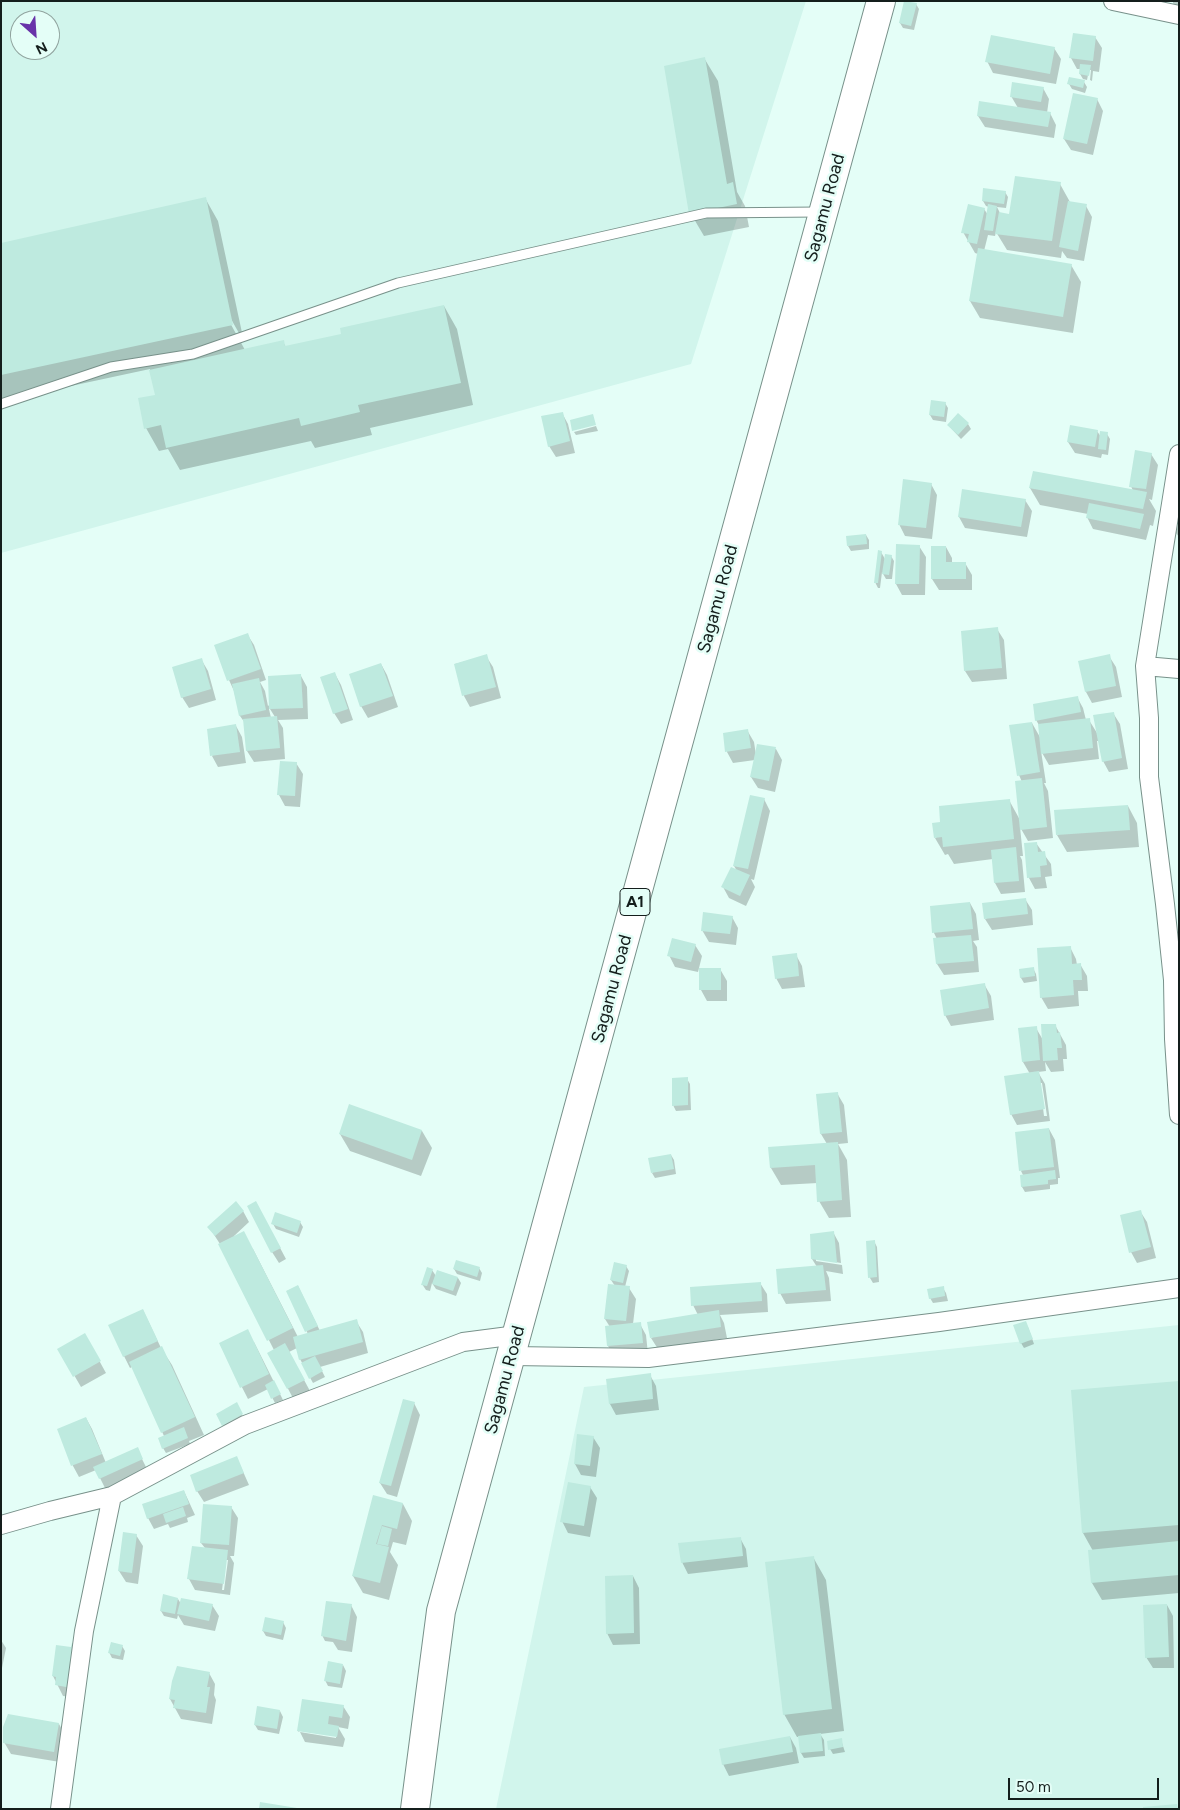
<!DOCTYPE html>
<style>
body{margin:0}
#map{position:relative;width:1180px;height:1810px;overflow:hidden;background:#e4fef7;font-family:Figtree,sans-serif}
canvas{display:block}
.frame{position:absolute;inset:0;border:2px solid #141e1c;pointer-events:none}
.north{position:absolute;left:10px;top:10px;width:50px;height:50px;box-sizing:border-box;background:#e4fef7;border:1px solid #91a49f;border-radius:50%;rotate:154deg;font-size:14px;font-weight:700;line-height:20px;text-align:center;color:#141e1c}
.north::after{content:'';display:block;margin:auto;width:18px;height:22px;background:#6833a9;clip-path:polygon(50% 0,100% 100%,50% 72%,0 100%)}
.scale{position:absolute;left:1008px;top:1778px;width:151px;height:22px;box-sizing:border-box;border:2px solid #141e1c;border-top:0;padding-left:6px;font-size:15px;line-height:18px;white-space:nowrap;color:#141e1c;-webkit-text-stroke:4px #e4fef7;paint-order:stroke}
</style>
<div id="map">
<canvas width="1180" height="1810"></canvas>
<div class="frame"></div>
<div class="north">N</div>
<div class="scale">50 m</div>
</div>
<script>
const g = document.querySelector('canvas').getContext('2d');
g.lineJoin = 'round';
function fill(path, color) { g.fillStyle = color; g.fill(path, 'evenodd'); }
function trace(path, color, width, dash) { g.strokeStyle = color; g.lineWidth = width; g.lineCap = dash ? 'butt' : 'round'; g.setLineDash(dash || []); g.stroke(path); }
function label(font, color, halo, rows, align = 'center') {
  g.font = font + ' Figtree,sans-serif'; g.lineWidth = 5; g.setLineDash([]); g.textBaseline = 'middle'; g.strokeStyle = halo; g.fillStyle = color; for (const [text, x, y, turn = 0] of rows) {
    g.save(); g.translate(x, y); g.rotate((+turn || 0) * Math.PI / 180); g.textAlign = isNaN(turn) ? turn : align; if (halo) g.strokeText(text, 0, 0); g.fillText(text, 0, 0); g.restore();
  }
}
const built = new Path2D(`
 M1,1H806L691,364L1,553ZM20,20H50V50H20Z
 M1179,1325V1809H496L584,1387Z`);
const shadow = new Path2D(`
 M1173,1H1179V13L1173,3Z
 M916,4L919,9L914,30L903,28L900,23Z
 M1095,37L1102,48L1099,72L1093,71L1092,81L1090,80L1091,70H1089L1087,80L1083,79L1080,74L1081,69H1077L1071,58Z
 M1054,48L1061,59L1056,84L993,73L987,61Z
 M704,58L718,81L737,192L745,206L749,227L704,236L691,214Z
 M1084,82L1087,87L1085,93L1072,89L1069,84Z
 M1043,88L1049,99L1047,113H1050L1056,125L1054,138L985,127L978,116L1018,108L1011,96Z
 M1097,99L1103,111L1093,155L1071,150L1064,139Z
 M1060,184L1070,202L1086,206L1092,217L1084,261L1067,258L1062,251L1061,258L1007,250L996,232L995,236L988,235L984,251L1071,265L1081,282L1073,333L980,318L970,301L978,254L975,253L963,232L984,209L988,215L989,207L986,206L983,201L1005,192L1008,197L1006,208L997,207L1000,213L1010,215Z
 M205,198L218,221L244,342L231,319L229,321L245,350L283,342L286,347L343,335L444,306L457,329L473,405L370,428L372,435L315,448L311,441L180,470L168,449L159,451L146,428L156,396L150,369L1,401V245Z
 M932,402L945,403L948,408L946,422L933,420L930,415Z
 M562,413L568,424L575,453L556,457L549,446Z
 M968,424L971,429L961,439L948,425Z
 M596,426L598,431L576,435L574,432Z
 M1071,426L1097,431L1101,437L1107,434L1110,439L1108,455L1102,454L1101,458L1075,453L1068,442Z
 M1151,454L1158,465L1152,500L1149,499L1156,511L1153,526L1150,525L1146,540L1093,529L1087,517L1088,514L1040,505L1030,488L1133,491L1131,486Z
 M931,484L937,495L932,539L905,536L899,524Z
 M1025,500L1032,511L1027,537L965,528L959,517Z
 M1179,521V537L1176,533Z
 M866,535L869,540V549L851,551L848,546Z
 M919,546L926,557L925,595H902L896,584Z
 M946,547L952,558V563H965L972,575V590H939L932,579Z
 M881,552L885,559L891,556L894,561L892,579H886L882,572L880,588H878L875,582Z
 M997,629L1004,640L1007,679L972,682L965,671Z
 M247,634L254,645L266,680L260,682L265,691L268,706L301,676L307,687L308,719L278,720L283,728L285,759L254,762L247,751L245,723L240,716L234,691L229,680L216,646ZM269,709H270L275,717L271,718Z
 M486,656L493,667L501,698L470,707L464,696L455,664Z
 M1109,656L1116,667L1122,697L1092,703L1086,692L1080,662Z
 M201,659L208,671L216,700L189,708L182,697Z
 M381,664L387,675L398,707L368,718L361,706Z
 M335,674L341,685L353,720L341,724L334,713Z
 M1077,697L1083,708L1086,720H1089L1097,733L1113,713L1120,724L1128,769L1109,772L1103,761L1099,741H1097L1099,759L1049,765L1041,751L1046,783H1044L1048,791L1053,838L1028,841L1020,827L1023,856H1020L1022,860L1025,892L1001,894L995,883L993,859L954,864L948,854L945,855L935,838L1009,800L1020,820L1022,782L1019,775L1032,723L1041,739L1039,725L1036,720Z
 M236,726L242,737L246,763L218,767L212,756Z
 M747,730L754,742L756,755L758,745L776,749L782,760L775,792L758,788L751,777L755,760L733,763L727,752L724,734Z
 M281,762L296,763L303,774L300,807L285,806L279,795Z
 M764,799L770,811L754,880L751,879L755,887L746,906L729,898L723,887L737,871L734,866Z
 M1128,806L1137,823L1139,847L1067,852L1057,835Z
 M1036,843L1051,864L1052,876L1045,877L1047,888L1035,889L1029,878Z
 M1025,899L1032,910L1033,925L992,930L985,919Z
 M970,903L976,914L979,940L973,941L977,947L979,972L944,975L937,964V939L934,933L931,907Z
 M732,917L738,928L736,945L709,942L702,930Z
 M695,945L702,956L698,972L675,967L669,955Z
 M1070,947L1076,959L1077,965L1080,964L1087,976L1088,991H1078L1079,1006L1048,1009L1041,997Z
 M796,955L802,966L805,987L782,989L776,978Z
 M1033,968L1036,974L1037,981L1024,983L1021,978L1020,970Z
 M720,969L727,981V1001H707L701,990Z
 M984,984L991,996L994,1020L951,1026L945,1015Z
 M1055,1025L1066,1045L1067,1059H1063L1064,1071L1051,1072L1045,1062L1046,1071L1038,1072L1045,1084L1050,1121L1017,1125L1011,1114L1030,1074L1023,1062L1036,1028L1043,1040ZM1040,1083H1042L1047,1116H1044Z
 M687,1079L690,1084L691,1110L676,1111L673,1105Z
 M837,1093L844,1105L848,1143L838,1144L847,1160L851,1217L829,1218L819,1201L818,1183L781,1185L771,1168L769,1148L827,1144L821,1134Z
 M1049,1129L1055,1140L1060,1178H1058V1184L1050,1185V1189L1025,1192L1022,1187L1021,1176L1023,1175L1021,1171Z
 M422,1131L432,1148L421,1176L350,1151L340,1134Z
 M671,1155L674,1160L676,1174L655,1178L652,1173Z
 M243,1211L249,1222L234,1236L253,1249L298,1337L308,1334L287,1291L298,1286L320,1331L356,1321L363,1332L368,1353L320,1367L325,1377L313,1383L300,1359L297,1348L289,1352L310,1391L294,1400L269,1353L274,1350L220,1244L209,1227Z
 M1140,1211L1147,1222L1156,1258L1137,1263L1131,1252Z
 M262,1214L286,1259L279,1263L272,1252Z
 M300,1222L303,1227L299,1237L276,1229L273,1224Z
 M833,1232L839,1243L841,1263L816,1259V1261L842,1265L843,1274L826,1271L829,1278L831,1301L786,1304L780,1293L817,1267L812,1259Z
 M874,1241L877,1247L879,1282L873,1283L870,1278Z
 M626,1266L629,1271L625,1287L629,1288L636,1299L633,1324H640L646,1335L648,1354L615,1357L608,1346L610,1327L605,1319L615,1286L611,1280Z
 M479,1268L482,1273L480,1281L457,1274L454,1269Z
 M432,1270L436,1276L458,1278L461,1283L456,1296L436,1289L432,1283L430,1291L426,1290L422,1284Z
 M760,1283L767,1294L768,1312L720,1315L724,1323L727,1338L658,1349L651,1338L698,1315L693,1305Z
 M943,1288L946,1293L948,1301L933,1303L930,1298Z
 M143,1310L161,1348L172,1365L204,1435L189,1441L190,1444L166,1453L163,1448L164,1436L132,1367L130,1368L124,1356Z
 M1028,1327L1034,1344L1024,1348L1021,1343Z
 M85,1335L106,1373L81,1387L59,1349Z
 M254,1342L283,1400L275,1403L268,1389L248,1399L220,1344Z
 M650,1375L656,1386L659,1410L616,1415L610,1404L607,1380Z
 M1179,1383V1593L1102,1600L1092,1583L1089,1551H1093L1083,1533Z
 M414,1403L420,1415L397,1497L387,1494L380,1483Z
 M236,1404L245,1420L226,1430L217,1414Z
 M86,1418L92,1429L106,1463L137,1449L148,1471L106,1490L96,1470L79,1477L73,1466L58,1430Z
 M593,1437L600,1448L596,1477L581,1475L575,1464Z
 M237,1458L249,1485L204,1502L197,1491Z
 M590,1487L597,1498L590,1537L568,1533L562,1521Z
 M184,1491L195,1515L187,1518L188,1522L170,1528L168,1524L154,1529L148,1518Z
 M374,1497L403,1504L412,1521L406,1545L393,1542L390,1552L398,1565L389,1600L363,1593L353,1576Z
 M231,1507L238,1518L234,1556H230L234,1563L230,1595L195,1590L189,1579L205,1548L201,1543ZM226,1560H228L224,1590H222Z
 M136,1535L143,1546L138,1584L126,1582L119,1571Z
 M740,1538L746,1549L748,1567L688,1574L682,1562Z
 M813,1557L826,1580L844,1731L820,1734L824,1740L825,1756L804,1758L801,1753L799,1737H797L784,1714Z
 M633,1576L639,1588L640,1644L613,1645L607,1633Z
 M178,1599L181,1604L212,1605L219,1616L215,1631L184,1625L178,1615L177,1619L164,1616L161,1611Z
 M351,1605L357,1617L352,1652L338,1650L333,1642L325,1641L322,1635Z
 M1167,1605L1173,1616L1174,1668H1153L1146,1657Z
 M283,1622L286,1628L283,1640L266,1636L263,1631Z
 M1,1640L6,1648L1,1673Z
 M122,1646L125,1651L123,1660L112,1658L109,1652Z
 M84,1657L78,1698L63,1696L53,1676Z
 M343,1665L346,1671L342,1688L328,1686L325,1680Z
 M209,1673L215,1684L214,1695L216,1700L212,1724L181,1719L170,1699Z
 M343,1706L350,1717L348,1729L338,1727L345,1739L343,1747L305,1742L300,1732L336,1738V1735L300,1730L299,1732L298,1731Z
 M280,1711L283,1717L279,1734L258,1730L255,1725Z
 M59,1724L65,1735L60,1762L11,1754L4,1742Z
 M790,1737L796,1748L799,1763L729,1776L723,1764Z
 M841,1740L845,1752L833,1754L830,1749Z`);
const building = new Path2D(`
 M904,1L917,3L911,26L899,23Z
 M1073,33L1096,36L1093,61L1069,58Z
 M991,35L1055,47L1050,74L985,62Z
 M705,57L727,184L733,182L737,204L689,214L664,66Z
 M1080,64L1091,65L1089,76L1079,74Z
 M1069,77L1085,80L1083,88L1067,84Z
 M1012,82L1044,87L1041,102L1010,97Z
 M1073,93L1098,98L1087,144L1063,139Z
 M979,101L1051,112L1048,127L977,116Z
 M1015,176L1061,182L1052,241L995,234L999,212L1009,214Z
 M983,188L1006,191L1004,204L982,201Z
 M206,197L233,325L1,375V243Z
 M1068,201L1087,204L1078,251L1059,247Z
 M968,204L985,208L977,244L967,242L969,234L961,233Z
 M988,204L997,206L993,231L984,230Z
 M978,248L1072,264L1063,317L969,301Z
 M444,305L461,383L358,405L360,412L301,426L299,418L166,448L161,425L144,429L138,398L155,395L149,370L284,340L285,346L341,334L340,328Z
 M931,400L946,402L944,417L929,415Z
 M563,412L570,441L548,447L541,416Z
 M958,413L969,423L958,435L947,425Z
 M593,414L596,425L572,431L570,420Z
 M1070,425L1098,430L1095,447L1067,442Z
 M1100,431L1108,432L1106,450L1098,449Z
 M1135,450L1152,453L1146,489L1129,487Z
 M1033,471L1147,492L1143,509L1029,488Z
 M903,479L932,483L926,528L898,525Z
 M962,489L1026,499L1021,527L958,517Z
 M1089,503L1144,514L1140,529L1086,518Z
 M866,534L867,544L847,546L846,536Z
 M896,544L920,545L919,584H895Z
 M931,546H946V562H966V579H931Z
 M878,550L882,551L878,583H874Z
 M885,554L892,555L889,575L882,574Z
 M998,627L1002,668L964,671L961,631Z
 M248,633L261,669L227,681L214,645Z
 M487,654L496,687L462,696L454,664Z
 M1110,654L1116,686L1085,692L1078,661Z
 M202,658L211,689L181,698L172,667Z
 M381,663L393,696L360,707L349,674Z
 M335,672L348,709L333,714L320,677Z
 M301,674L303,708L269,709L268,676Z
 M259,678L266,710L239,716L232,684Z
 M1078,696L1081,712L1035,721L1033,704Z
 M1114,712L1122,758L1102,762L1093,715Z
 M277,716L280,748L246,751L243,719Z
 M1090,718L1093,748L1041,754L1038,724Z
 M1032,722L1040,772L1017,776L1009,725Z
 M236,724L240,752L210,756L207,729Z
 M748,729L751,748L725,752L723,733Z
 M757,744L776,747L769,781L750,777Z
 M280,761L297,762L295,796L277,795Z
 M1042,778L1047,827L1020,830L1015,781Z
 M750,795L765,798L748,869L733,866Z
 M1010,799L1014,839L943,847L942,837L934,838L932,823L940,822L939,806Z
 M1128,805L1130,830L1056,835L1054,810Z
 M1037,842L1038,852L1045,851L1047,865L1040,866L1041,877L1027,878L1024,843Z
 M1016,847L1019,881L994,883L991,850Z
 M731,867L750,875L740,896L721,887Z
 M1026,898L1028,914L984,919L982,903Z
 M970,902L973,929L932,933L930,906Z
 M703,912L733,916L730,934L701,931Z
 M971,935L974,961L936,964L933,938Z
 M672,938L696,944L691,962L667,956Z
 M1071,946L1072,964L1081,963L1082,980H1073L1074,995L1040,998L1037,948Z
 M797,953L799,976L775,979L772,956Z
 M1034,967L1035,976L1020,978L1019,969Z
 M699,968H721V990H699Z
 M985,983L989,1008L944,1016L940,990Z
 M1041,1024H1056L1057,1033L1060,1032L1062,1048H1057L1058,1060L1043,1061Z
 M1037,1026L1040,1060L1022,1062L1018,1028Z
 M1039,1071L1045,1109L1010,1115L1004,1076Z
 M688,1077V1105L672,1106V1078Z
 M838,1092L842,1132L820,1134L816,1094Z
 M349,1104L422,1130L412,1160L339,1134Z
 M1049,1128L1054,1167L1019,1171L1015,1132Z
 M838,1142L842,1200L817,1202L815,1165L770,1168L768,1147Z
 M671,1154L674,1169L651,1173L648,1158Z
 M1055,1170L1056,1179L1048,1180V1184L1021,1187L1020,1175Z
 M236,1201L244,1211L215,1236L207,1227Z
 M256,1201L281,1248L271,1253L247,1206Z
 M1141,1210L1151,1247L1129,1253L1120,1215Z
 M275,1212L301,1221L297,1233L271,1224Z
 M244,1231L293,1328L267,1341L218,1244Z
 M834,1231L837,1263L811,1259L810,1234Z
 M875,1240L877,1277L868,1278L866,1241Z
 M456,1260L480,1267L477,1277L453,1269Z
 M614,1262L627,1265L623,1283L610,1280Z
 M823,1265L826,1290L778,1294L776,1269Z
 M427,1267L433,1269L427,1286L421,1285Z
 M437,1270L458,1277L453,1291L432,1284Z
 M761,1282L762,1301L691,1306L690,1287Z
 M608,1284L630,1286L626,1321L604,1319Z
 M298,1285L318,1326L305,1332L286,1291Z
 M944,1286L945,1296L929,1299L927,1289Z
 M143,1309L158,1341L123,1357L108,1325Z
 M719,1310L721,1327L650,1338L647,1322Z
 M357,1319L363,1342L299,1360L293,1337Z
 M1026,1321L1033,1339L1020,1344L1013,1325Z
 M641,1322L643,1343L607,1346L605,1326Z
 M248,1329L269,1374L240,1388L219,1343Z
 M85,1333L101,1361L73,1377L57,1349Z
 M285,1343L305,1380L287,1389L267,1353Z
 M162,1346L195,1417L161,1433L129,1362Z
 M315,1356L323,1371L309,1379L301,1363Z
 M651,1373L653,1399L609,1404L606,1379Z
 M274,1380L281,1394L271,1399L265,1385Z
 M1179,1381V1525L1082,1533L1071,1390Z
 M403,1399L415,1402L391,1486L379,1483Z
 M237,1402L243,1414L222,1426L216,1414Z
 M86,1417L102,1454L71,1466L57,1429Z
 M184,1427L188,1438L162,1449L158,1438Z
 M577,1434L594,1436L590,1466L574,1464Z
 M138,1447L143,1459L99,1479L93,1467Z
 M237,1456L244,1473L196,1492L190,1475Z
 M568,1482L591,1486L584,1526L560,1522Z
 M184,1490L189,1504L147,1519L142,1504Z
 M373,1495L403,1503L397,1529L382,1525L376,1544L389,1547L380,1583L352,1576Z
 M203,1504L232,1506L229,1545L200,1543Z
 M183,1507L186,1516L166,1523L163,1514Z
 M382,1526L392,1529L388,1546L377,1544Z
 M123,1532L137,1534L132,1573L118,1571Z
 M741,1537L743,1556L681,1563L678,1543Z
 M1179,1541V1575L1091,1583L1088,1550Z
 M192,1546L228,1550L224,1584L187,1579Z
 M814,1556L832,1709L783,1715L765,1562Z
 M633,1575L634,1633L606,1634L605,1576Z
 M163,1594L178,1598L175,1614L160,1611Z
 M181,1598L213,1604L209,1621L177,1614Z
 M326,1601L352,1604L346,1641L321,1636Z
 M1167,1604L1169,1657L1145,1658L1143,1605Z
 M265,1617L284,1621L281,1635L262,1631Z
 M111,1642L123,1645L120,1656L108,1653Z
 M72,1643L78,1644L72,1688L55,1685L56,1677L52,1676L56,1645L71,1647Z
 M328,1661L343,1664L340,1684L324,1681Z
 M177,1666L210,1672L207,1687H210L206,1713L173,1708L175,1700L169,1699L172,1681Z
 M302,1699L344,1705L342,1718L329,1716L328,1724L339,1726L337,1737L297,1731Z
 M257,1706L280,1710L277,1729L254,1725Z
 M8,1714L59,1723L54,1752L3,1743V1727Z
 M821,1733L823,1751L800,1753L798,1736Z
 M790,1736L793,1752L722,1765L719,1749Z
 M842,1738L843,1747L828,1750L827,1741Z
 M260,1802L297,1808V1809H259Z
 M1177,1804L1178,1809H1143V1807Z`);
const lane = new Path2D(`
 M1,404L111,367L193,354L398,283L706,213L819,212`);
const street = new Path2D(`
 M1113,1L1179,15
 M1179,454L1145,666L1149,718V777L1165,904L1173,980L1174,1039L1179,1115
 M1145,666L1179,669
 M512,1356L648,1358L939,1322L1179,1288
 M1,1525L50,1511L112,1496L245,1425L463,1342L517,1335
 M60,1809L84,1631L112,1496`);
const highway = new Path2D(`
 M415,1809L441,1611L881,1`);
const shields = [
 [635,902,30]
];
const shieldNames = [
 ["A1",635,902]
];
const streetNames = [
 ["Sagamu Road",825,208,-75],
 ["Sagamu Road",718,599,-75],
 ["Sagamu Road",612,989,-75],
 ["Sagamu Road",505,1380,-75]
];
fill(built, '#d1f5ec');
fill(shadow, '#0003');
fill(building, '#beeadf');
trace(lane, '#78918a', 11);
trace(street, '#78918a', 20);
trace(highway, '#78918a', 30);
trace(lane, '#fff', 9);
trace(street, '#fff', 18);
trace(highway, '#fff', 28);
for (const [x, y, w] of shields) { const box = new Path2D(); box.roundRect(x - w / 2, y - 13.5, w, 27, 4); g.fillStyle = '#e4fef7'; g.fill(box); trace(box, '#141e1c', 1); }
label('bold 16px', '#141e1c', null, shieldNames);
label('18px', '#141e1c', '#e4fef7', streetNames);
</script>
